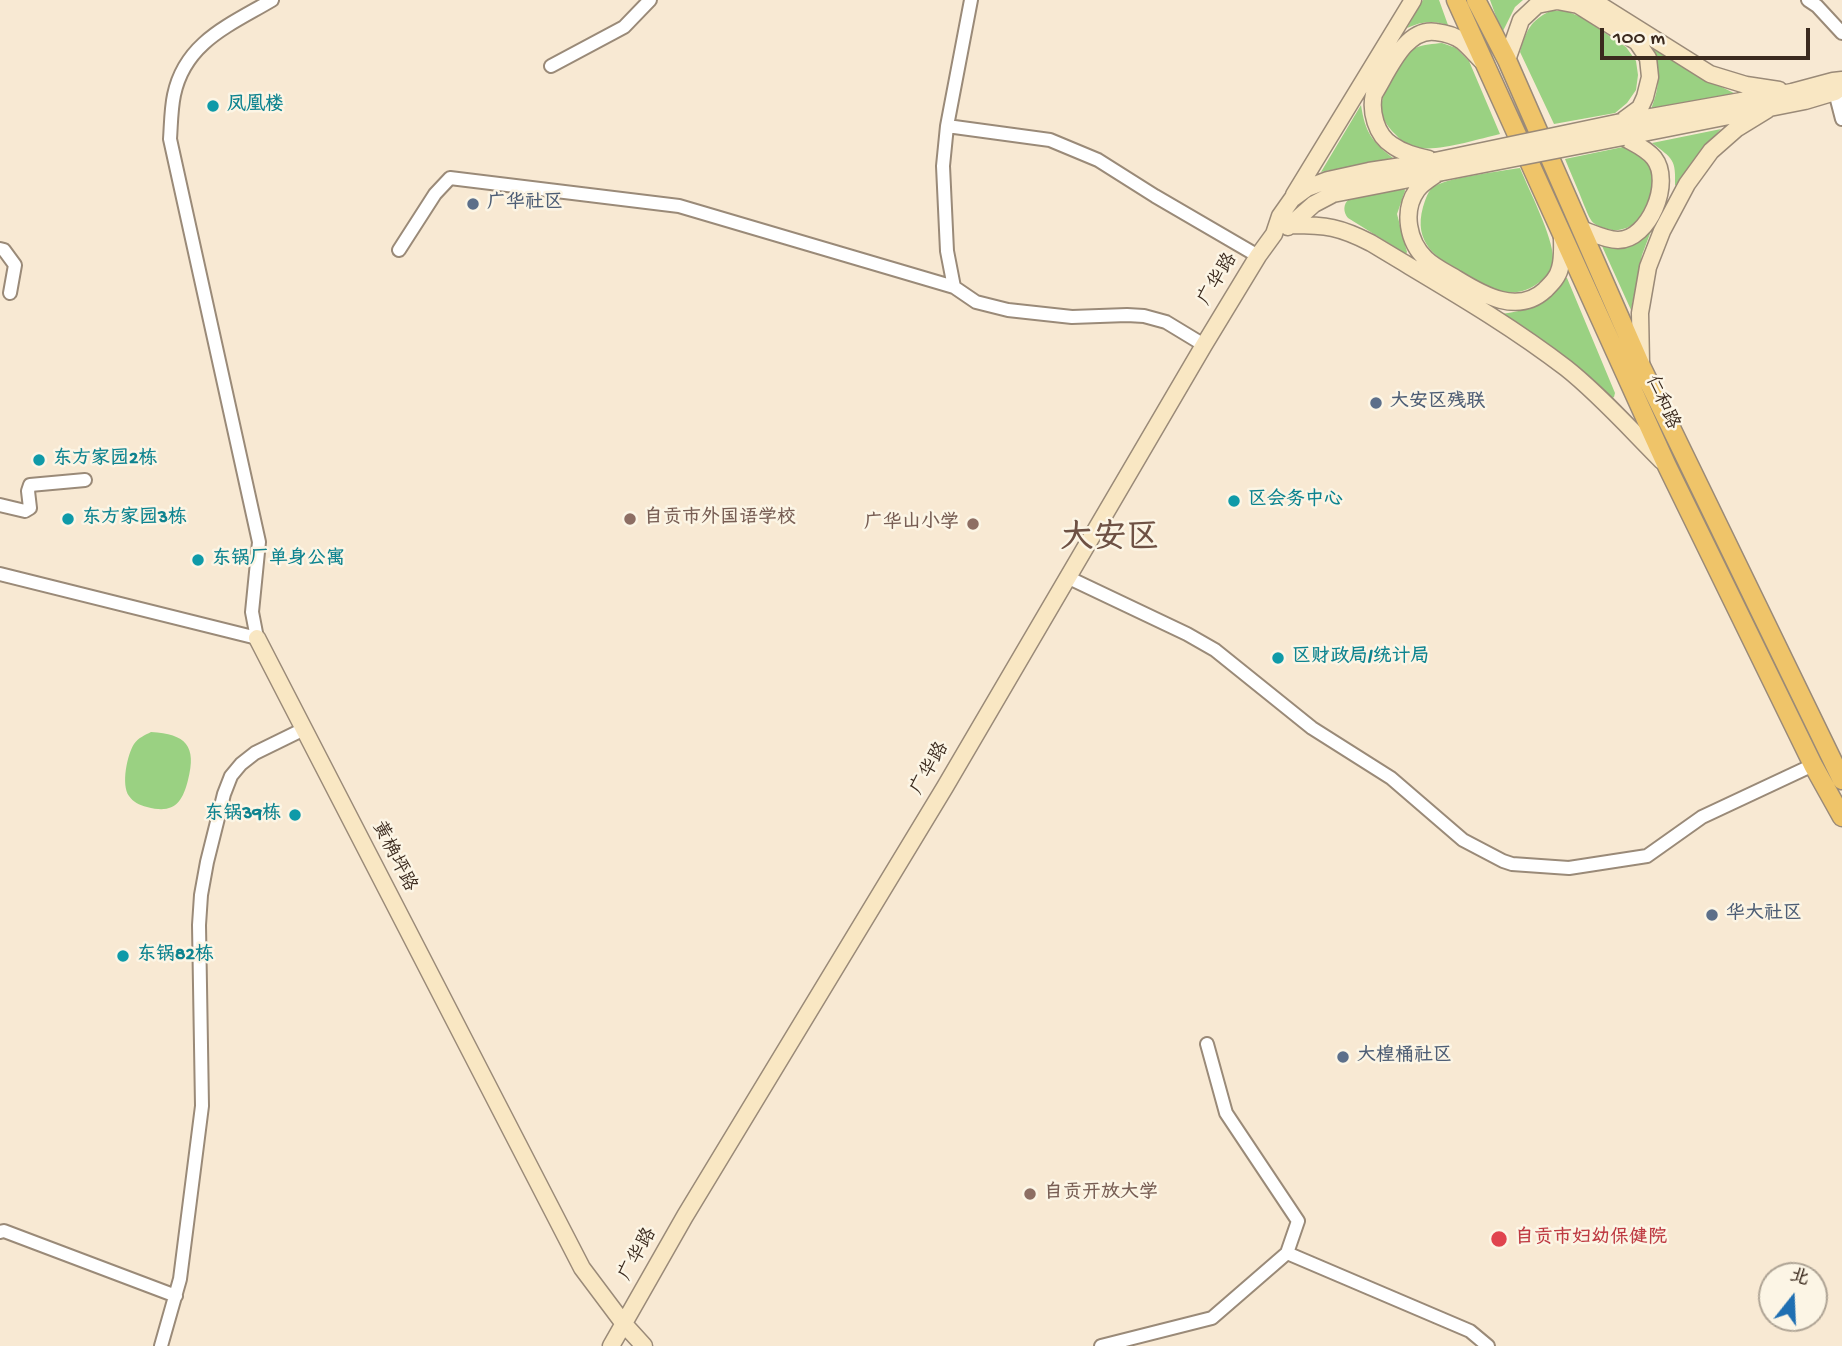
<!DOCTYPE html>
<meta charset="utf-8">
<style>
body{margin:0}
#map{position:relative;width:1842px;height:1346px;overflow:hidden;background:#f8e9d3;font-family:"Gochi Hand","LXGW WenKai TC",sans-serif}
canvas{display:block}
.north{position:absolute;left:1758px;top:1262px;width:70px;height:70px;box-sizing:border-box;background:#fcf5e5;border:2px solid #afa495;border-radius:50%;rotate:18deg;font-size:19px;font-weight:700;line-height:28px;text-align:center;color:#3b2a1e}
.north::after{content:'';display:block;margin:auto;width:24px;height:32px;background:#1f6fb2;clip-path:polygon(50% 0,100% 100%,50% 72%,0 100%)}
.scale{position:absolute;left:1600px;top:28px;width:210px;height:32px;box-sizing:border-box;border:4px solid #3b2a1e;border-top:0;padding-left:9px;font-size:21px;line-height:24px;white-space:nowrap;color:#3b2a1e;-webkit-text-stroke:5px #fcf5e5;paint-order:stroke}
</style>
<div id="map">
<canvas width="1842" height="1346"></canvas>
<div class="north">北</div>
<div class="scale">100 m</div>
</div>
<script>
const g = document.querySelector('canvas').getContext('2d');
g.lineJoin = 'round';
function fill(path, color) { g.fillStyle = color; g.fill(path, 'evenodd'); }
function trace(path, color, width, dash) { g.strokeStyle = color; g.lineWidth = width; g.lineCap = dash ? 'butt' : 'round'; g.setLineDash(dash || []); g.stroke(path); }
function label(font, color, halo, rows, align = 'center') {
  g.font = font + ' "Gochi Hand","LXGW WenKai TC",sans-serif'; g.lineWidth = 5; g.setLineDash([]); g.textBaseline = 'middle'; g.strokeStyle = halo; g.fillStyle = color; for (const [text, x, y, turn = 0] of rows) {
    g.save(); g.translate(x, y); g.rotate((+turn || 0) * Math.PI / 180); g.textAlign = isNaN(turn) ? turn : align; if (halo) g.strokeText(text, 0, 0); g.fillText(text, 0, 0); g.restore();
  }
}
const green = new Path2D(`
 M1423,0H1439L1448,25C1432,20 1422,21 1407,28Z
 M1490,0H1523L1515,7L1502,33Z
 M1550,11H1566L1581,17L1626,47L1636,61L1638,75L1636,90L1627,103L1615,113L1554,124L1520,52C1526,31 1530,21 1550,11Z
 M1442,43L1456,48L1469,61L1500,134C1478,139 1441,151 1420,148C1411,146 1402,142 1396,135C1373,113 1381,97 1395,73C1401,64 1406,53 1415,48C1424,44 1433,44 1442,43Z
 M1650,45L1703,78L1736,94L1651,109C1661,84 1660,70 1650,45Z
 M1361,105C1365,132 1372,142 1393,158L1321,172Z
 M1721,129L1695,158L1675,186C1676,159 1673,159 1652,143Z
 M1623,147C1630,150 1642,153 1647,159C1668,183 1642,242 1604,228C1600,227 1593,224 1591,220C1588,216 1586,209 1584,205C1578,189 1571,174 1565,159Z
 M1520,168C1529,190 1553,237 1553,258C1553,268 1548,275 1541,281C1514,303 1489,289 1463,274C1436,258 1413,243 1423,207C1425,201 1427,193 1432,188C1442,178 1503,171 1520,168Z
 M1404,187L1405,191L1397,214L1407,252L1406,254L1348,218C1343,212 1343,204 1349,199Z
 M1651,231L1642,255L1631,310L1602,246C1627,250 1632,248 1651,231Z
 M1566,278H1567L1615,393L1614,397L1611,399L1583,373L1543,341L1499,314C1530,311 1546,304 1566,278Z
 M151,732C186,734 197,746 188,780C182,804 173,814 147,807C139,805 133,802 129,796C121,785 127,755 134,744C138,738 145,735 151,732Z`);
const street = new Path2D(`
 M1808,0L1817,6L1842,33
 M551,66L624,27L650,0
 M1835,92L1842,119
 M947,126L971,0
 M0,249L4,250L15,265L10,293
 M399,250L435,194L450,178L679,206L954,287
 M1204,345L1166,322L1144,316L1127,315L1072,317L1008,310L976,302L954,287L947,251L943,166L947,126L1050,140L1098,160L1155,196L1258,256
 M0,505L25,511L30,508L28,491L30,485L85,480
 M0,574L257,638L252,612L259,542L170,139C171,125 171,109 174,95C185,42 230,25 272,0
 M1067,577L1187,634L1215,650L1312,728L1391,778L1463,840L1503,861L1512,864L1569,868L1647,856L1702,817L1813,765
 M0,1232L4,1231L176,1296
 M1287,1253L1470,1331L1488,1346
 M161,1346L180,1279L202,1106L199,925L201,895L207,862L224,794L231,776L241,764L255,753L304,729
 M1101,1346L1212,1318L1287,1253L1298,1221L1226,1113L1207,1044`);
const secondary = new Path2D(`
 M1592,0L1710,74L1746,85L1779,90
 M1507,60L1521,20L1537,5L1557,1L1578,5L1637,42L1648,58L1650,77L1645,97L1640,108L1621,122
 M1623,122L1792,92L1833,81L1842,80
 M1623,137L1805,101L1835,92L1842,87
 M1429,159C1416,156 1403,153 1392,145C1376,135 1370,111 1374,94C1388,72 1405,27 1436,32C1445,33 1455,36 1462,41C1469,47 1475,54 1482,61
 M1438,173C1431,178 1422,183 1417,190C1402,211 1408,242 1426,259C1434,267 1447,273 1457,279C1483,295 1518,315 1545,290C1552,283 1558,277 1560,268C1563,258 1562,247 1562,236
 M1294,195L1413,0
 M1292,225C1326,225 1340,227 1371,243C1437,283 1505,321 1566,368C1599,394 1632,431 1662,461
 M1288,227L1314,204L1333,194L1435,174
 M1581,229C1592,233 1606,240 1618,240C1649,240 1673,182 1654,158C1646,148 1633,143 1623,137
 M1641,364L1640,313L1648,267L1662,231L1687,184L1711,151L1736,129L1767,110
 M257,638L582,1268L624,1324L644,1346
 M611,1346L685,1216L945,787L1204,345L1258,256L1274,234L1280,216L1292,199L1307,188L1328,180L1369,171L1435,161`);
const primary = new Path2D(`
 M1456,0L1667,466L1813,765L1842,817
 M1476,0L1507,60L1641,366L1842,780`);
const secondaryBridge = new Path2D(`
 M1435,161L1621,122
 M1438,173L1623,137`);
const markers = [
 [213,106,7,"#0f9aa8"],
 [473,204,7,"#5c6f8a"],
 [1376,403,7,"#5c6f8a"],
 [39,460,7,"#0f9aa8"],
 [1234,501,7,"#0f9aa8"],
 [68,519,7,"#0f9aa8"],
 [630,519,7,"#8d6e63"],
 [973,524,7,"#8d6e63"],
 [198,560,7,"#0f9aa8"],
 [1278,658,7,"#0f9aa8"],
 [295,815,7,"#0f9aa8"],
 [1712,915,7,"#5c6f8a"],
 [123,956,7,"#0f9aa8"],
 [1343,1057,7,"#5c6f8a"],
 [1030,1194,7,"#8d6e63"],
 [1499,1239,9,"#e0444e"]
];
const cultureNames = [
 ["凤凰楼",227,106],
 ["东方家园2栋",53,460],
 ["区会务中心",1248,501],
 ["东方家园3栋",82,519],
 ["东锅厂单身公寓",212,560],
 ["区财政局/统计局",1292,658],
 ["东锅39栋",281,815,"right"],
 ["东锅82栋",137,956]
];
const serviceNames = [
 ["广华社区",487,204],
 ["大安区残联",1390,403],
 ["华大社区",1726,915],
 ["大楻桶社区",1357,1057]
];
const streetNames = [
 ["广华路",1219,280,-59],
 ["仁和路",1661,403,66],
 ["广华路",931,769,-60],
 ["黄桷坪路",393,857,63],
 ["广华路",639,1255,-61]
];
const educationNames = [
 ["自贡市外国语学校",644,519],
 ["广华山小学",959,524,"right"],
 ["自贡开放大学",1044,1194]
];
const healthNames = [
 ["自贡市妇幼保健院",1515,1239]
];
const townNames = [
 ["大安区",1110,541]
];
fill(green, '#9ad182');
trace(street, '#9a8a78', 16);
trace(secondary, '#9a8a78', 19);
trace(primary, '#9a8a78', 21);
trace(street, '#fff', 12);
trace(secondary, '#f9e7c3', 16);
trace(primary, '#efc469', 18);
trace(secondaryBridge, '#9a8a78', 19, []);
trace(secondaryBridge, '#f9e7c3', 16);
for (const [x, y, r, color] of markers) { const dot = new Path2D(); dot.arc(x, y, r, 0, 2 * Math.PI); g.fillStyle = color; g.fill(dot); trace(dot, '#fcf5e5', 2.5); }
label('bold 19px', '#0d838f', '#fcf5e5', cultureNames, 'left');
label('bold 19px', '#4e5e75', '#fcf5e5', serviceNames, 'left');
label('19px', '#3b2a1e', '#fcf5e5', streetNames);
label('bold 19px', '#785e54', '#fcf5e5', educationNames, 'left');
label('bold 19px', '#be3a42', '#fcf5e5', healthNames, 'left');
label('bold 33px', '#6e5144', '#fcf5e5', townNames);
</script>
